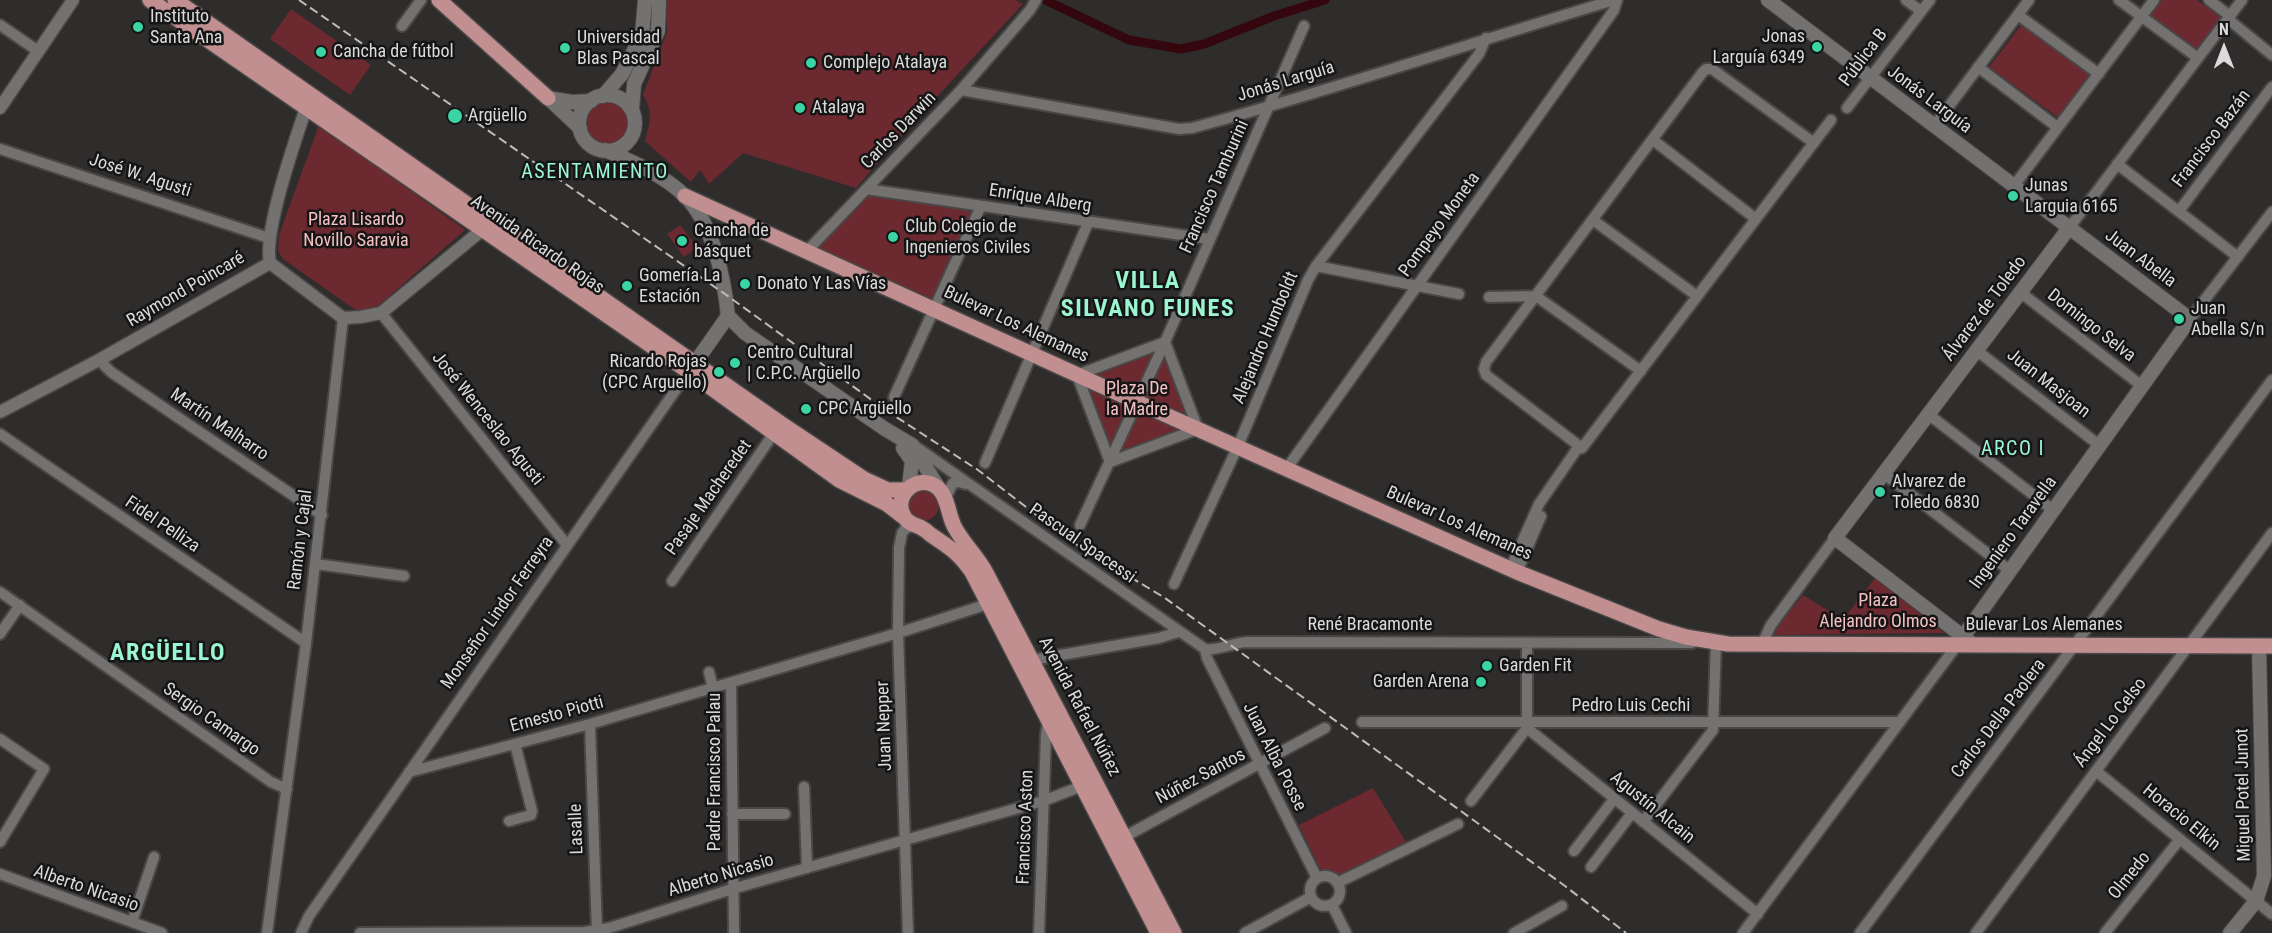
<!DOCTYPE html>
<meta charset="utf-8">
<style>
body{margin:0}
#map{position:relative;width:2272px;height:933px;overflow:hidden;background:#2f2c2c;font-family:"Roboto Condensed",sans-serif}
canvas{display:block}
.north{position:absolute;left:2194px;top:18px;width:60px;height:60px;-webkit-text-stroke:4px #161515;paint-order:stroke;rotate:0deg;font-size:16px;font-weight:700;line-height:24px;text-align:center;color:#dcdada}
.north::after{content:'';display:block;margin:auto;width:21px;height:27px;background:#dcdada;clip-path:polygon(50% 0,100% 100%,50% 72%,0 100%)}
</style>
<div id="map">
<canvas width="2272" height="933"></canvas>
<div class="north">N</div>
</div>
<script>
const g = document.querySelector('canvas').getContext('2d');
g.lineJoin = 'round';
function fill(path, color) { g.fillStyle = color; g.fill(path, 'evenodd'); }
function trace(path, color, width, dash) { g.strokeStyle = color; g.lineWidth = width; g.lineCap = dash ? 'butt' : 'round'; g.setLineDash(dash || []); g.stroke(path); }
function label(font, color, halo, rows, align = 'center') {
  g.font = font + ' "Roboto Condensed",sans-serif'; g.lineWidth = 5; g.setLineDash([]); g.textBaseline = 'middle'; g.strokeStyle = halo; g.fillStyle = color; for (const [text, x, y, turn = 0] of rows) {
    g.save(); g.translate(x, y); g.rotate((+turn || 0) * Math.PI / 180); g.textAlign = isNaN(turn) ? turn : align; if (halo) g.strokeText(text, 0, 0); g.fillText(text, 0, 0); g.restore();
  }
}
const green = new Path2D(`
 M666,0H1015L1023,4L920,115L856,188L743,153L709,184L700,170L691,182L645,141C650,125 653,109 643,95L667,32Z
 M2160,0H2197L2222,18L2197,52L2148,16Z
 M291,9L371,65L350,95L270,39Z
 M2022,24L2092,75L2060,119L1989,67Z
 M583 123a24 24 0 1 1 48 0a24 24 0 1 1-48 0Z
 M319,125L465,230L378,306L364,311L354,309L283,259L278,251L279,235Z
 M867,193L972,209L932,300L817,247Z
 M680,225L697,247L684,257L667,234Z
 M1161,346L1191,423L1188,428L1115,457L1083,377Z
 M907 505a16 16 0 1 1 32 0a16 16 0 1 1-32 0Z
 M1875,578L1944,633L1771,635L1803,595L1843,620Z
 M1373,788L1406,842L1341,875L1330,870H1321L1299,825Z`);
const canal = new Path2D(`
 M1045,0L1129,40L1181,49L1204,44L1274,16L1325,0`);
const minor = new Path2D(`
 M1906,0L1921,11
 M2119,0L2198,58
 M2209,0L2230,16
 M2018,15L2099,74
 M2228,19L2272,55
 M0,25L38,51
 M402,26L421,0
 M1978,67L2057,127
 M961,90L1179,129L1192,128C1334,90 1473,42 1614,0
 M1847,108L1930,0
 M1934,126L2029,0
 M1653,140L1756,219
 M0,149L269,238
 M2117,164L2238,257
 M2013,187L2154,0
 M866,189L1209,239
 M2179,211L2272,87
 M1593,220L1697,296
 M2069,228L2242,0
 M806,252L961,90L1030,10L1036,0
 M1316,266L1459,294
 M2020,292L2142,386
 M1489,297L1536,296L1641,371
 M381,313L567,545
 M2190,319L2272,212
 M1976,350L2099,445
 M99,360L111,372L322,515
 M894,397L981,206
 M1928,414L2053,510
 M0,434L306,643
 M912,444L1205,649C1218,651 1232,643 1247,642L1692,643
 M1582,448L1486,375L1484,369L1486,362L1702,73L1706,69H1712L1814,143
 M1110,462L1077,375L1165,342
 M1110,462L1198,429L1165,342
 M985,463L1088,223
 M1287,468L1614,10L1617,0
 M1883,473L2009,570
 M945,499L953,483L959,482L966,484
 M1080,525L1165,342L1304,26
 M316,564L404,576
 M1510,569L1539,504L1577,449L1582,448L1831,120
 M1517,572L1541,516
 M672,581L774,433
 M1174,584L1238,446L1308,280L1316,266L1479,54L1486,38
 M0,592L271,782L287,789
 M0,634L20,605
 M1762,644L1771,625L1835,538
 M1205,649L1207,658L1317,878
 M1032,660L1159,638L1178,632
 M709,672L713,688
 M731,683L734,933
 M1362,722H1900
 M590,724L597,933
 M1527,728L1758,914
 M0,739L44,769L0,842
 M2096,771L2272,914
 M409,772L590,724L898,633L988,604
 M804,787L807,868
 M1471,801L1527,728V643
 M732,814H785
 M509,821L531,815L532,811L515,744
 M1643,822L1713,730L1716,642H1711
 M1124,837L1325,728
 M1574,851L1614,799
 M1591,867L1632,813
 M0,874L162,933
 M1310 891a15 15 0 1 1 30 0a15 15 0 1 1-30 0Z
 M1337,883L1458,824
 M1332,905L1346,933
 M132,922L154,857
 M267,933L306,643L343,318
 M301,933L309,916L691,368
 M360,933L584,932L609,928L732,889L1043,801L1082,786
 M908,933L898,633L899,548L902,533L905,529L914,525
 M1039,933L1046,734L1048,722
 M1245,933L1311,897
 M1514,933L1562,906
 M1743,933L1957,645
 M1860,933L2272,380
 M1976,933L2272,533
 M2105,933L2180,839`);
const tertiary = new Path2D(`
 M0,108L73,0
 M270,263L343,318L361,317L381,313L482,230
 M270,263C263,232 295,141 306,108L312,102
 M0,412L99,360L270,263`);
const secondary = new Path2D(`
 M1768,0L2190,319L1957,645
 M579 123a28 28 0 1 1 56 0a28 28 0 1 1-56 0Z
 M603,96L622,74L642,35L645,0
 M548,98L580,128
 M548,98L572,102L591,101
 M632,110L634,84L658,31L659,0
 M605,150C631,161 664,175 685,196C713,224 724,277 728,316
 M728,316L745,333L885,429L912,445L940,490
 M695,363L728,316
 M903,448L912,461L909,487
 M1970,642L1835,538L2069,228
 M2230,933L2256,901L2264,876L2259,646`);
const primary = new Path2D(`
 M150,0L688,371L839,480L887,504L905,518
 M175,0L780,423L864,479L888,490H906
 M439,0L548,98
 M685,196L1137,402L1517,572L1659,629L1686,637L1728,644L2272,646
 M1158,933L972,572C959,553 949,547 931,535C928,532 924,529 920,527C914,524 909,524 905,518C890,497 918,471 938,488C948,497 948,514 954,526C962,542 976,555 985,571L1174,933`);
const rail = new Path2D(`
 M299,0L725,294L887,411L978,470L1069,540L1165,598L1565,886L1626,933`);
const markers = [
 [138,27,6,"#3ad4a5"],
 [1817,47,6,"#3ad4a5"],
 [565,48,6,"#3ad4a5"],
 [321,52,6,"#3ad4a5"],
 [811,63,6,"#3ad4a5"],
 [800,108,6,"#3ad4a5"],
 [455,116,8,"#3ad4a5"],
 [2013,196,6,"#3ad4a5"],
 [893,237,6,"#3ad4a5"],
 [682,241,6,"#3ad4a5"],
 [745,284,6,"#3ad4a5"],
 [627,286,6,"#3ad4a5"],
 [2179,319,6,"#3ad4a5"],
 [735,363,6,"#3ad4a5"],
 [719,372,6,"#3ad4a5"],
 [806,409,6,"#3ad4a5"],
 [1880,492,6,"#3ad4a5"],
 [1487,666,6,"#3ad4a5"],
 [1481,682,6,"#3ad4a5"]
];
const poiNames = [
 ["Instituto",150,17],
 ["Santa Ana",150,38],
 ["Jonas",1805,37,"right"],
 ["Larguía 6349",1805,58,"right"],
 ["Universidad",577,38],
 ["Blas Pascal",577,59],
 ["Cancha de fútbol",333,52],
 ["Complejo Atalaya",823,63],
 ["Atalaya",812,108],
 ["Argüello",468,116],
 ["Junas",2025,186],
 ["Larguia 6165",2025,207],
 ["Club Colegio de",905,227],
 ["Ingenieros Civiles",905,248],
 ["Cancha de",694,231],
 ["básquet",694,252],
 ["Gomería La",639,276],
 ["Estación",639,297],
 ["Donato Y Las Vías",757,284],
 ["Juan",2191,309],
 ["Abella S/n",2191,330],
 ["Centro Cultural",747,353],
 ["| C.P.C. Argüello",747,374],
 ["Ricardo Rojas",707,362,"right"],
 ["(CPC Arguello)",707,383,"right"],
 ["CPC Argüello",818,409],
 ["Alvarez de",1892,482],
 ["Toledo 6830",1892,503],
 ["Garden Fit",1499,666],
 ["Garden Arena",1469,682,"right"]
];
const streetNames = [
 ["Pública B",1864,58,-53],
 ["Jonás Larguía",1286,82,-17],
 ["Jonás Larguía",1929,100,37],
 ["Carlos Darwin",899,131,-46],
 ["Francisco Bazán",2212,139,-53],
 ["José W. Agusti",140,176,18],
 ["Francisco Tamburini",1215,187,-66],
 ["Enrique Alberg",1040,199,9],
 ["Pompeyo Moneta",1440,225,-54],
 ["Avenida Ricardo Rojas",537,245,35],
 ["Juan Abella",2140,259,37],
 ["Raymond Poincaré",186,290,-30],
 ["Álvarez de Toledo",1985,309,-53],
 ["Bulevar Los Alemanes",1016,325,25],
 ["Domingo Selva",2091,326,38],
 ["Alejandro Humboldt",1266,338,-67],
 ["Juan Masjoan",2048,384,38],
 ["José Wenceslao Agusti",487,419,51],
 ["Martín Malharro",219,425,34],
 ["Pasaje Macheredet",709,498,-55],
 ["Bulevar Los Alemanes",1459,524,24],
 ["Fidel Pelliza",162,525,34],
 ["Ingeniero Taravella",2014,533,-54],
 ["Ramón y Cajal",301,540,-83],
 ["Pascual Spacessi",1082,544,35],
 ["Monseñor Lindor Ferreyra",498,613,-55],
 ["René Bracamonte",1370,625],
 ["Bulevar Los Alemanes",2044,625],
 ["Pedro Luis Cechi",1631,706],
 ["Avenida Rafael Núñez",1079,707,62],
 ["Ernesto Piotti",557,715,-15],
 ["Carlos Della Paolera",1999,719,-53],
 ["Sergio Camargo",211,720,35],
 ["Ángel Lo Celso",2111,723,-53],
 ["Juan Nepper",885,726,-92],
 ["Juan Alba Posse",1274,757,63],
 ["Padre Francisco Palau",715,772,-90],
 ["Núñez Santos",1201,777,-28],
 ["Miguel Potel Junot",2244,795,-91],
 ["Agustín Alcain",1652,808,39],
 ["Horacio Elkin",2181,818,39],
 ["Francisco Aston",1026,827,-88],
 ["Lasalle",577,829,-92],
 ["Alberto Nicasio",721,876,-17],
 ["Olmedo",2130,876,-51],
 ["Alberto Nicasio",86,889,19]
];
const parkNames = [
 ["Plaza Lisardo",356,220],
 ["Novillo Saravia",356,241],
 ["Plaza De",1137,389],
 ["la Madre",1137,410],
 ["Plaza",1878,601],
 ["Alejandro Olmos",1878,622]
];
const neighbourhoodNames = [
 ["ASENTAMIENTO",595,173],
 ["ARCO I",2013,450]
];
const districtNames = [
 ["VILLA",1148,282],
 ["SILVANO FUNES",1148,310],
 ["ARGÜELLO",168,654]
];
fill(green, '#6c292f');
trace(canal, '#33070d', 9);
trace(minor, '#4a4747', 14);
trace(tertiary, '#4a4747', 15);
trace(secondary, '#4a4747', 16);
trace(primary, '#4a4747', 18);
trace(minor, '#747171', 10);
trace(tertiary, '#747171', 12);
trace(secondary, '#747171', 14);
trace(primary, '#c18f90', 15);
trace(rail, '#bfbcbc', 2, [9, 4.5]);
for (const [x, y, r, color] of markers) { const dot = new Path2D(); dot.arc(x, y, r, 0, 2 * Math.PI); g.fillStyle = color; g.fill(dot); trace(dot, '#161515', 2); }
label('18px', '#dcdada', '#161515', poiNames, 'left');
label('18px', '#dcdada', '#161515', streetNames);
label('18px', '#f4c0c1', '#161515', parkNames);
g.letterSpacing = '1.5px';
label('20px', '#9bf5d2', '#161515', neighbourhoodNames);
g.letterSpacing = '0px';
g.letterSpacing = '1.5px';
label('bold 24px', '#9bf5d2', '#161515', districtNames);
g.letterSpacing = '0px';
</script>
